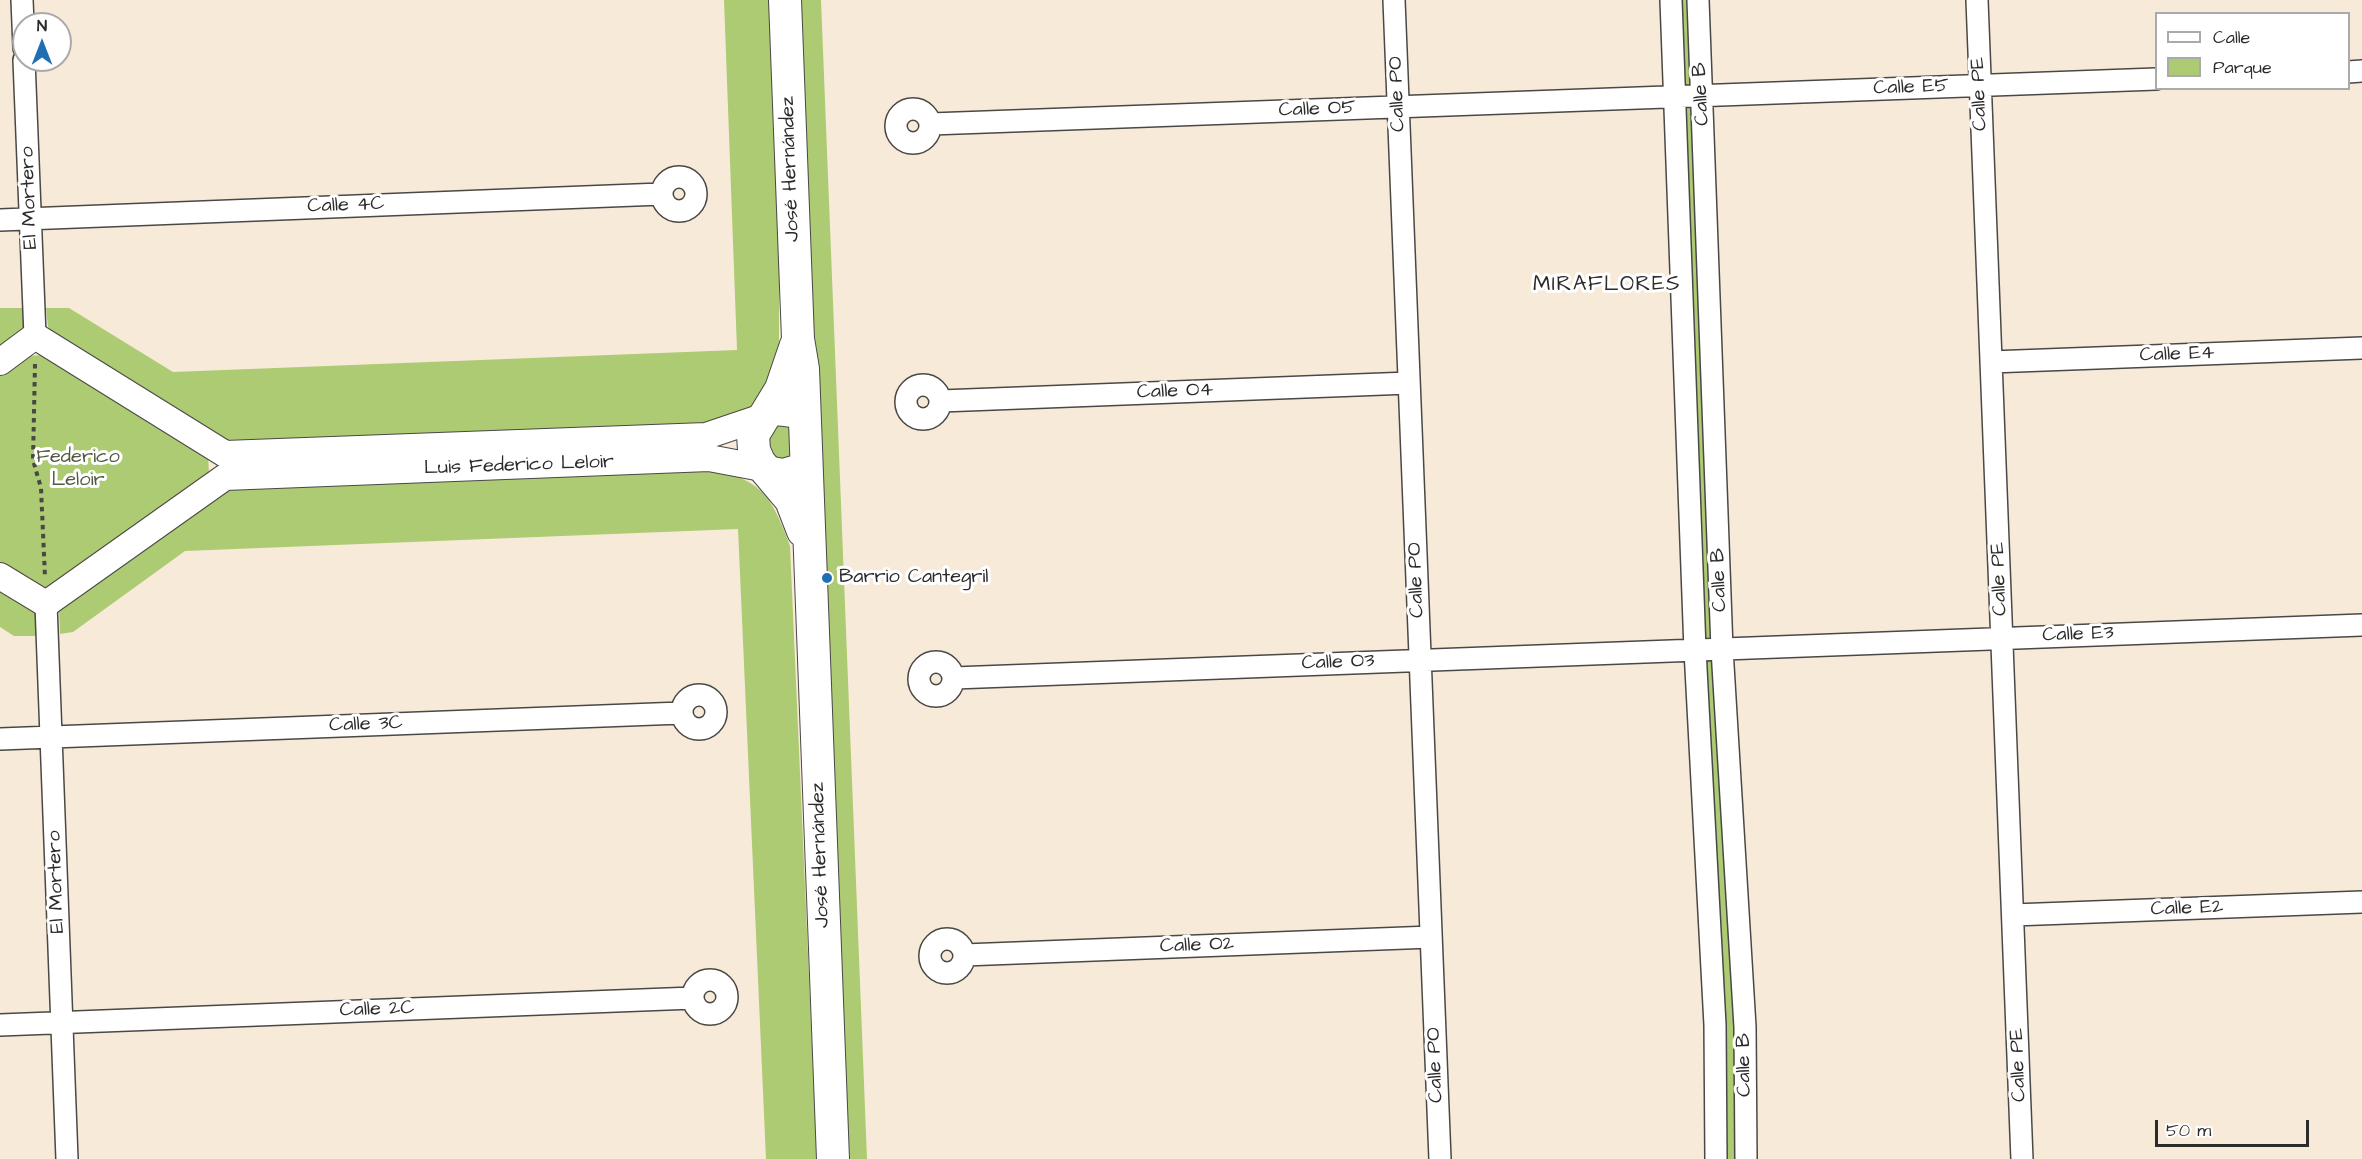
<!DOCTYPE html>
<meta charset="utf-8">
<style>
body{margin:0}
#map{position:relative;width:2362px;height:1159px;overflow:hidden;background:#f8ead9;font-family:"Architects Daughter",sans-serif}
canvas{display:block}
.legend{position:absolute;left:2155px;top:12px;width:195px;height:78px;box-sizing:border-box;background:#fff;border:2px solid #aaa;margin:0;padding:8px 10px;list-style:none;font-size:18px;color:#2b2b2b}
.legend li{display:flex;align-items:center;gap:12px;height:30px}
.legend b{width:30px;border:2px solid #aaa}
.north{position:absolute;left:12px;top:12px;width:60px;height:60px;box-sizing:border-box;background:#fff;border:2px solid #aaa;border-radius:50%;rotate:0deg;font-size:16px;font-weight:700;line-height:24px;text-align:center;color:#2b2b2b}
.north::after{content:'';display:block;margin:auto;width:21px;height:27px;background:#1f6fb2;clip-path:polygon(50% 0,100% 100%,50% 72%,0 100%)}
.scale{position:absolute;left:2155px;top:1120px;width:154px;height:27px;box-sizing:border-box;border:3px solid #2b2b2b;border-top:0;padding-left:8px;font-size:18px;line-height:21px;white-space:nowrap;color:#2b2b2b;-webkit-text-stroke:4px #fff;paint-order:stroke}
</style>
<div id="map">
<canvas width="2362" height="1159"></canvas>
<ul class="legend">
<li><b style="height:8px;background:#fff"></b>Calle</li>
<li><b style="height:16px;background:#adcb72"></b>Parque</li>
</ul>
<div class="north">N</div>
<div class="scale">50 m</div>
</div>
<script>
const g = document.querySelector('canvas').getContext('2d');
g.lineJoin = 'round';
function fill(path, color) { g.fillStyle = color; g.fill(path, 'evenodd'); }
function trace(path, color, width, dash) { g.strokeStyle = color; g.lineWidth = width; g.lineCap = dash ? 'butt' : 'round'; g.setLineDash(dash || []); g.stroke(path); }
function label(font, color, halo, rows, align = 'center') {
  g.font = font + ' "Architects Daughter",sans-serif'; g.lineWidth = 6; g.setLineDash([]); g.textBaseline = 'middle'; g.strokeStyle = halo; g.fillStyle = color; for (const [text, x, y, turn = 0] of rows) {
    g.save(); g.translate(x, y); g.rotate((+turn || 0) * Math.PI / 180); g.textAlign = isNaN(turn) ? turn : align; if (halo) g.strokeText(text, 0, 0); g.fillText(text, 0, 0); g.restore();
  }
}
const green = new Path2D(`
 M724,0H769L779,238V342C778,363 768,397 749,408C736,416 720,421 707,428L242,445L221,441L54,336L48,327L46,308H69L173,372L737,350Z
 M785,0H821L867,1159H833L809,551L768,471V407L791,364Z
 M1671,0H1698L1746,1159H1716Z
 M0,308H27V329L0,355Z
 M42,355L208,456L209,473L50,590H39L0,566V376L29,356Z
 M695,464C756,480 768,484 790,546L817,1159H766L738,529L185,551L73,632L60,634L59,609L222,489Z
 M0,585L38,614L39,636H14L0,627Z`);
const path = new Path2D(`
 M35,364L33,460L41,488L45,577`);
const minor = new Path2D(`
 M22,0L24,48
 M1394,0L1440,1159
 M1671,0L1695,650L1715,1025L1716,1159
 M1698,0L1722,649L1745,1027L1746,1159
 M1977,0L2022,1159
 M24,60L35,336
 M2348,72L2362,71
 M896 126a17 17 0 1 1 34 0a17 17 0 1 1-34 0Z
 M931,124L2156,79
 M662 194a17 17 0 1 1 34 0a17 17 0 1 1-34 0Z
 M0,220L661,194
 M1991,362L2362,348
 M906 402a17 17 0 1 1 34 0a17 17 0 1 1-34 0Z
 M941,401L1409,383
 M46,604L67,1159
 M919 679a17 17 0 1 1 34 0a17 17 0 1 1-34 0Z
 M954,678L2362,625
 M682 712a17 17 0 1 1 34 0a17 17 0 1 1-34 0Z
 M0,739L681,713
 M2013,915L2362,902
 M930 956a17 17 0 1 1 34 0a17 17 0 1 1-34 0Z
 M964,955L1431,937
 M693 997a17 17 0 1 1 34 0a17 17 0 1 1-34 0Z
 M0,1025L693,998`);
const tertiary = new Path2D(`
 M0,362L35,336L225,454L706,436L777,412L793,414L805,422
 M0,576L46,604L225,477L709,458L783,472L797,468L806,458`);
const primary = new Path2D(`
 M785,0L798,339L803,369L833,1159
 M796,345L781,389L753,435L754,450L759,462L791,500L803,531`);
const markers = [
 [827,578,6,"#1f6fb2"]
];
const streetNames = [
 ["Calle E5",1911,88,-2],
 ["Calle PO",1398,94,-92],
 ["Calle B",1702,94,-93],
 ["Calle PE",1980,94,-92],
 ["Calle O5",1317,110,-2],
 ["José Hernández",791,169,-92],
 ["El Mortero",30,198,-92],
 ["Calle 4C",346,206,-2],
 ["Calle E4",2177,355,-2],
 ["Calle O4",1175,392,-2],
 ["Luis Federico Leloir",519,466,-2],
 ["Calle PE",2000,579,-92],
 ["Calle PO",1417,580,-92],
 ["Calle B",1720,580,-92],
 ["Calle E3",2078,635,-2],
 ["Calle O3",1338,663,-2],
 ["Calle 3C",366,725,-2],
 ["José Hernández",821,855,-92],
 ["El Mortero",57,882,-92],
 ["Calle E2",2187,909,-2],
 ["Calle O2",1197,946,-2],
 ["Calle 2C",377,1010,-2],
 ["Calle PO",1436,1065,-92],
 ["Calle B",1745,1065,-91],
 ["Calle PE",2019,1065,-92]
];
const parkNames = [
 ["Federico",78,458],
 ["Leloir",78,481]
];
const poiNames = [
 ["Barrio Cantegril",839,578]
];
const neighbourhoodNames = [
 ["MIRAFLORES",1607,286]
];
fill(green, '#adcb72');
trace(minor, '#4a4845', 24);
trace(tertiary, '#4a4845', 28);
trace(primary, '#4a4845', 34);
trace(path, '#4a4845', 4, [4.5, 4.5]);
trace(minor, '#fff', 21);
trace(tertiary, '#fff', 26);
trace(primary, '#fff', 32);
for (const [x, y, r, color] of markers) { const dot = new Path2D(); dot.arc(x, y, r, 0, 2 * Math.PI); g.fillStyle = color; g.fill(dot); trace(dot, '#fff', 2); }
label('20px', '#2b2b2b', '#fff', streetNames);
label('20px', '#525b40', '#fff', parkNames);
label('20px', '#2b2b2b', '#fff', poiNames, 'left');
g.letterSpacing = '1.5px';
label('21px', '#2b2b2b', '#fff', neighbourhoodNames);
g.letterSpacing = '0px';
</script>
